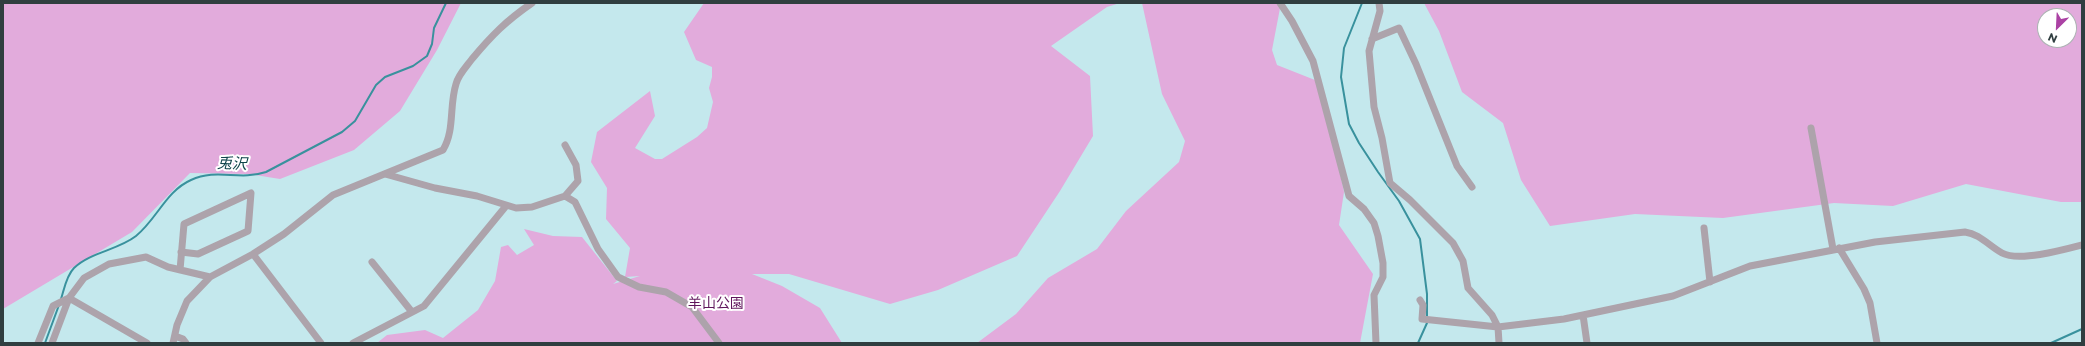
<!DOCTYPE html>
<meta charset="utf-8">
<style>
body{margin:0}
#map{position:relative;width:2085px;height:346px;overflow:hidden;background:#c4e8ed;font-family:Montserrat,sans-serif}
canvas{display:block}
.frame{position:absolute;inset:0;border:4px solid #303e40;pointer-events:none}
.north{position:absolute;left:2037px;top:8px;width:40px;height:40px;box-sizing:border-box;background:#fff;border:1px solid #acb2b3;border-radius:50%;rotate:204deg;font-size:11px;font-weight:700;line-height:16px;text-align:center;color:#303e40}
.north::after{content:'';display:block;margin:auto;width:14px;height:18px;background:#ab42a4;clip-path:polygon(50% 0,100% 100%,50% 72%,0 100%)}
</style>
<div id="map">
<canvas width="2085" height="346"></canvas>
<div class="frame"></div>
<div class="north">N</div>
</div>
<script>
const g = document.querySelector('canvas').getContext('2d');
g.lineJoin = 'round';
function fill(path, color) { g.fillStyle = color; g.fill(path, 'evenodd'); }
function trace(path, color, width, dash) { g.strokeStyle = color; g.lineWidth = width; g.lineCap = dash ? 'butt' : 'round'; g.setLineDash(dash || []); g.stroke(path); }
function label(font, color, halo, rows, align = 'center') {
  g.font = font + ' Montserrat,"Noto Sans JP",sans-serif'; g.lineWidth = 4; g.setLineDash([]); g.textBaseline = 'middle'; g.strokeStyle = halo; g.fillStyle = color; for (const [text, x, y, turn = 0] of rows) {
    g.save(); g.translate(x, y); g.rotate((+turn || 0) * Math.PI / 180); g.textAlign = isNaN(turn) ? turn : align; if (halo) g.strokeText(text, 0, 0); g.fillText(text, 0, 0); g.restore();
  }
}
const green = new Path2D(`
 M3,3H461L437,50L400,111L354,150L280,179L249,174L190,173L132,232L3,309Z
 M704,3H1120L1107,7L1051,46L1090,76L1093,136L1060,191L1017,256L938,290L890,304L789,274H752L782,286L820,308L842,343H377L387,335L425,330L443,338L478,310L495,281L501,247L508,245L517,255L534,245L524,229L553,236L582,237L617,281L613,284L640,276L625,277L630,248L606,219L607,188L591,162L597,132L650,91L655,116L635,148L655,159H662L697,137L707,128L713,102L709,88L712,77V67L696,60L684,32Z
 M1142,3H1281L1272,50L1277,65L1320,82L1344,192L1339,225L1373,274L1360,343H977L1016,314L1048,278L1097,249L1126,211L1179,162L1185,141L1162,94Z
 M1424,3H2082V202H2061L1966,184L1893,206L1834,203L1723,218L1635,214L1550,226L1521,180L1503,123L1462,92L1439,31ZM2045,16H2069V40H2045Z`);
const stream = new Path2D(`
 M1362,3L1344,48L1341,77L1349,124L1359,143L1378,172L1399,201L1420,239L1427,294V323L1418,343
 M61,299C64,290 66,276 74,268C91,252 118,250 136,236C157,219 166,191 191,180C217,168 239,181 266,172L342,132L355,121L376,85L385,77L413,66L427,56L432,44L434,28L446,3
 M45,343L59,305
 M2051,343L2082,329`);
const street = new Path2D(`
 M1280,3L1292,21L1313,61L1349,196L1364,209L1374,223L1378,236L1383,263V277L1374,295L1376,343
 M1379,3L1380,11L1369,51L1374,107L1382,138L1390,183L1410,200L1453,243L1463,261L1468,288L1492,315L1498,327L1499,343
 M1372,39L1399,28L1416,64L1457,166L1472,187
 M1811,128L1833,249
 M385,174L435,188L477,196L516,208L532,207L565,196L578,181L576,165L565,145
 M565,196L575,202L598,249L618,277L639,287L666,292L692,307L719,343
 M1704,228L1710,282
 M1839,248L1864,289L1870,303L1877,343
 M253,254L321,343
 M372,262L412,312
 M180,270L184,224L251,193L248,231L198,254L181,252
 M69,298L147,343
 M1420,300L1423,305L1422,319L1498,327L1564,319L1673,296L1750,266L1875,242L1965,232C1980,234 1989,246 2002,253C2019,262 2063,250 2082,245
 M1583,315L1587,343
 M175,336L183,339L186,343
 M38,343L53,306L69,298
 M52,343L69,298L84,278L109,264L146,257L168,267L210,277
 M173,343L177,325L187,301L210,277L253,254L284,234L333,195L443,150C455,130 449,106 456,84C458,75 466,67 472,59C492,35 506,21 532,3
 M353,343L424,306L506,206`);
const parkNames = [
 ["羊山公園",716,304]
];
const waterNames = [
 ["兎沢",232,164,2]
];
fill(green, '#e2abdc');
trace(stream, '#39919d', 2);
trace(street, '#ada3ab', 7);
label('14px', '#60165c', '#fff', parkNames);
label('italic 15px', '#0f444b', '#fff', waterNames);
</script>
